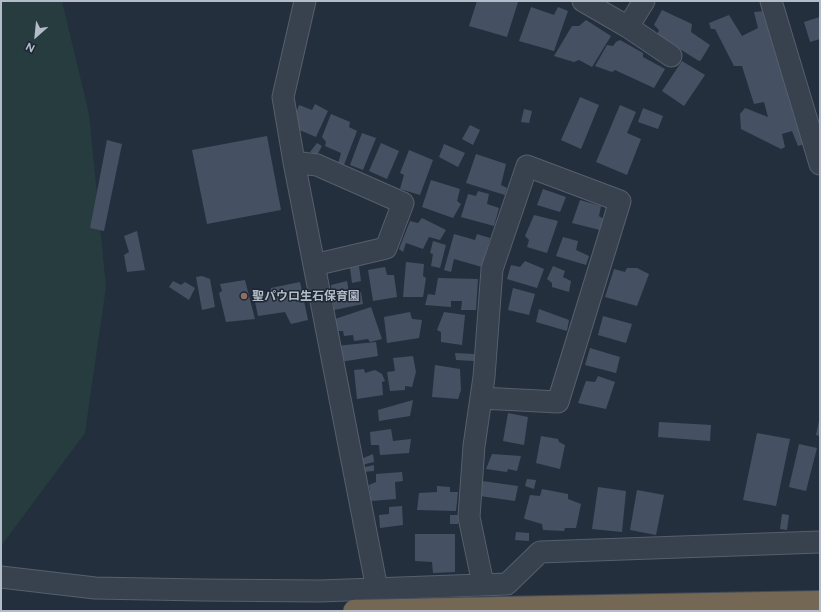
<!DOCTYPE html>
<meta charset="utf-8">
<style>
body{margin:0}
#map{position:relative;width:821px;height:612px;overflow:hidden;background:#242f3e;font-family:Figtree,sans-serif}
canvas{display:block}
.frame{position:absolute;inset:0;border:2px solid #b4bcc9;pointer-events:none}
.north{position:absolute;left:16px;top:16px;width:40px;height:40px;-webkit-text-stroke:3px #1d2633;paint-order:stroke;rotate:207deg;font-size:11px;font-weight:700;line-height:16px;text-align:center;color:#b4bcc9}
.north::after{content:'';display:block;margin:auto;width:14px;height:18px;background:#b4bcc9;clip-path:polygon(50% 0,100% 100%,50% 72%,0 100%)}
</style>
<div id="map">
<canvas width="821" height="612"></canvas>
<div class="frame"></div>
<div class="north">N</div>
</div>
<script>
const g = document.querySelector('canvas').getContext('2d');
g.lineJoin = 'round';
function fill(path, color) { g.fillStyle = color; g.fill(path, 'evenodd'); }
function trace(path, color, width, dash) { g.strokeStyle = color; g.lineWidth = width; g.lineCap = dash ? 'butt' : 'round'; g.setLineDash(dash || []); g.stroke(path); }
function label(font, color, halo, rows, align = 'center') {
  g.font = font + ' Figtree,"Noto Sans JP",sans-serif'; g.lineWidth = 3; g.setLineDash([]); g.textBaseline = 'middle'; g.strokeStyle = halo; g.fillStyle = color; for (const [text, x, y, turn = 0] of rows) {
    g.save(); g.translate(x, y); g.rotate((+turn || 0) * Math.PI / 180); g.textAlign = isNaN(turn) ? turn : align; if (halo) g.strokeText(text, 0, 0); g.fillText(text, 0, 0); g.restore();
  }
}
const green = new Path2D(`
 M1,1H62L89,114L106,287L85,433L1,546Z`);
const building = new Path2D(`
 M477,1L518,2L507,37L469,26Z
 M531,7L554,15L558,7L568,11L554,51L519,41Z
 M662,10L692,24L691,32L710,45L701,60L699,61L657,35L659,30L654,25Z
 M766,11L805,144L798,146L792,131L782,134L785,147L781,149L741,129L740,114L745,108L768,117L764,102L754,104L742,66H734L715,29H711L709,23L729,15L742,36L758,28L754,12Z
 M820,17V39L810,42L804,22Z
 M586,20L611,36L592,67L579,60L574,62L554,56L572,26H579Z
 M620,40L643,53V57L665,69L654,88L615,70L612,72L595,66L607,45L613,46L616,42Z
 M682,61L705,75L684,106L662,91Z
 M580,97L599,105L581,149L561,140Z
 M315,104L328,111L316,137L297,129L299,122L294,119L299,105L312,110Z
 M620,105L636,112L627,133L641,139L627,175L596,162Z
 M643,108L663,116L658,129L638,122Z
 M524,109L532,111L529,123L521,122Z
 M331,114L350,122L349,127L357,131L344,165L338,164L341,153L325,146L326,142L322,137Z
 M470,125L480,130L473,145L462,139Z
 M362,133L376,138L363,170L350,165Z
 M267,136L281,210L207,224L192,150Z
 M107,140L122,144L104,231L90,228Z
 M317,143L322,146L317,155L310,152Z
 M381,143L399,151L387,179L369,171Z
 M444,144L465,153L458,167L439,157Z
 M409,150L433,160L420,195L400,189L404,175L400,173Z
 M476,154L506,164L501,185L507,188L505,195L466,183Z
 M431,180L460,189L457,201L461,204L453,218L422,207Z
 M543,189L566,197L560,212L537,205Z
 M478,191L489,194L487,204L499,208L494,226L461,217L468,194L476,196Z
 M580,200L601,206L599,216L605,220L600,230L572,223Z
 M534,215L558,221L547,253L527,247L529,240L525,236Z
 M422,218L446,230L440,240L429,237L423,249L406,243L403,252L399,249L410,221L418,223Z
 M137,231L145,270L127,272L124,255L129,252L124,236Z
 M454,234L475,240L477,234L490,238L482,267L454,259L451,272L444,270Z
 M563,237L578,241L576,250L589,256L586,265L556,256Z
 M433,241L446,245L440,268L431,266L433,254L430,253Z
 M525,261L544,269L537,288L507,279L511,265L520,267Z
 M406,262L424,264L423,276L426,278L423,297H403Z
 M359,266L361,281L352,283L350,268Z
 M553,266L565,271L563,277L571,281L569,292L552,287V283L547,279Z
 M385,267L387,275H394L397,297L373,301L368,270Z
 M627,268H637L649,274L637,306L605,297L614,269L625,272Z
 M202,276L210,279L215,307L202,310L196,277Z
 M438,278L478,279L476,310H461L462,301H451V307L425,305L428,294L435,295Z
 M245,280L255,319L226,322L219,293L222,291L220,284Z
 M173,281L181,285L185,282L195,288L189,300L169,287Z
 M347,281L349,292H361L363,304L334,310L331,285Z
 M300,282L308,320L291,324L285,312L258,316L254,297L270,293L271,288Z
 M513,288L535,294L529,315L508,310Z
 M371,307L382,339L370,342L368,339L354,341L353,335L344,336L343,331H338L335,319Z
 M539,309L569,320L567,331L536,322Z
 M410,312L412,319L422,320L419,338L387,343L384,317Z
 M444,312L465,315L462,345L441,342V332L437,330Z
 M603,316L632,324L626,343L598,335Z
 M376,342L378,356L340,362L336,346Z
 M590,348L620,357L616,373L585,365Z
 M455,353L474,354V361L456,360Z
 M413,356L416,372L412,387L405,386V390L390,391L387,372L395,371L393,358Z
 M435,365L460,369L461,390L458,399L432,397Z
 M364,369L365,373L375,370L382,374L385,381L382,382L383,395L357,399L354,370Z
 M598,376L615,382L606,409L578,403L586,381L595,382Z
 M413,400L410,416L379,421L378,410Z
 M508,413L528,417L524,445L503,441Z
 M819,421H820V436L816,435Z
 M659,422L711,425L710,441L658,437Z
 M391,429L393,441L411,439L409,453L380,455L379,445H371L370,432Z
 M757,433L790,439L776,506L743,500Z
 M541,436L558,439L559,442L565,445L560,469L536,463Z
 M799,444L817,448L806,491L789,487Z
 M373,454L374,462L362,465L361,459Z
 M492,454L521,456L517,471L508,469L507,472L486,469Z
 M374,465V471L362,472L361,468Z
 M402,472L403,481L395,482L396,499L371,501L369,485L376,482V474Z
 M527,479L536,480L534,489L525,486Z
 M482,481L518,486L515,501L480,496Z
 M437,486L450,487V492H458L456,511L417,510L419,493L437,492Z
 M598,487L626,491L622,532L592,529Z
 M542,489L568,494V499L581,504L576,528H565L564,531L543,530L542,524L525,519L524,518L530,495L540,496Z
 M637,490L664,495L656,535L630,530Z
 M402,506L403,525L380,528L379,515L389,514V507Z
 M782,514L789,515L787,530L780,529Z
 M450,515H458V524H450Z
 M516,532L529,533V541L515,540Z
 M415,534H455V572L433,573L432,562L415,561Z`);
const street = new Path2D(`
 M305,1L283,97L294,162L377,589
 M583,1L628,27L671,56
 M771,1L820,164
 M628,27L644,1
 M294,162L317,165L403,203L386,248L314,265
 M481,398L558,402L620,201L527,166L492,269L484,377L474,446L469,517L483,584
 M1,577L95,588L201,590L320,591L507,584L540,552L820,542`);
const highway = new Path2D(`
 M550,607L820,602`);
const highwayBridge = new Path2D(`
 M354,611L550,607`);
const markers = [
 [244,296,4,"#8d6e63"]
];
const poiNames = [
 ["聖パウロ生石保育園",252,296]
];
fill(green, '#263c3f');
fill(building, '#455162');
trace(street, '#565f6c', 23);
trace(highway, '#434c59', 24);
trace(street, '#38414e', 21);
trace(highway, '#746855', 22);
trace(highwayBridge, '#434c59', 24, []);
trace(highwayBridge, '#746855', 22);
for (const [x, y, r, color] of markers) { const dot = new Path2D(); dot.arc(x, y, r, 0, 2 * Math.PI); g.fillStyle = color; g.fill(dot); trace(dot, '#1d2633', 1.5); }
label('bold 12px', '#b4bcc9', '#1d2633', poiNames, 'left');
</script>
